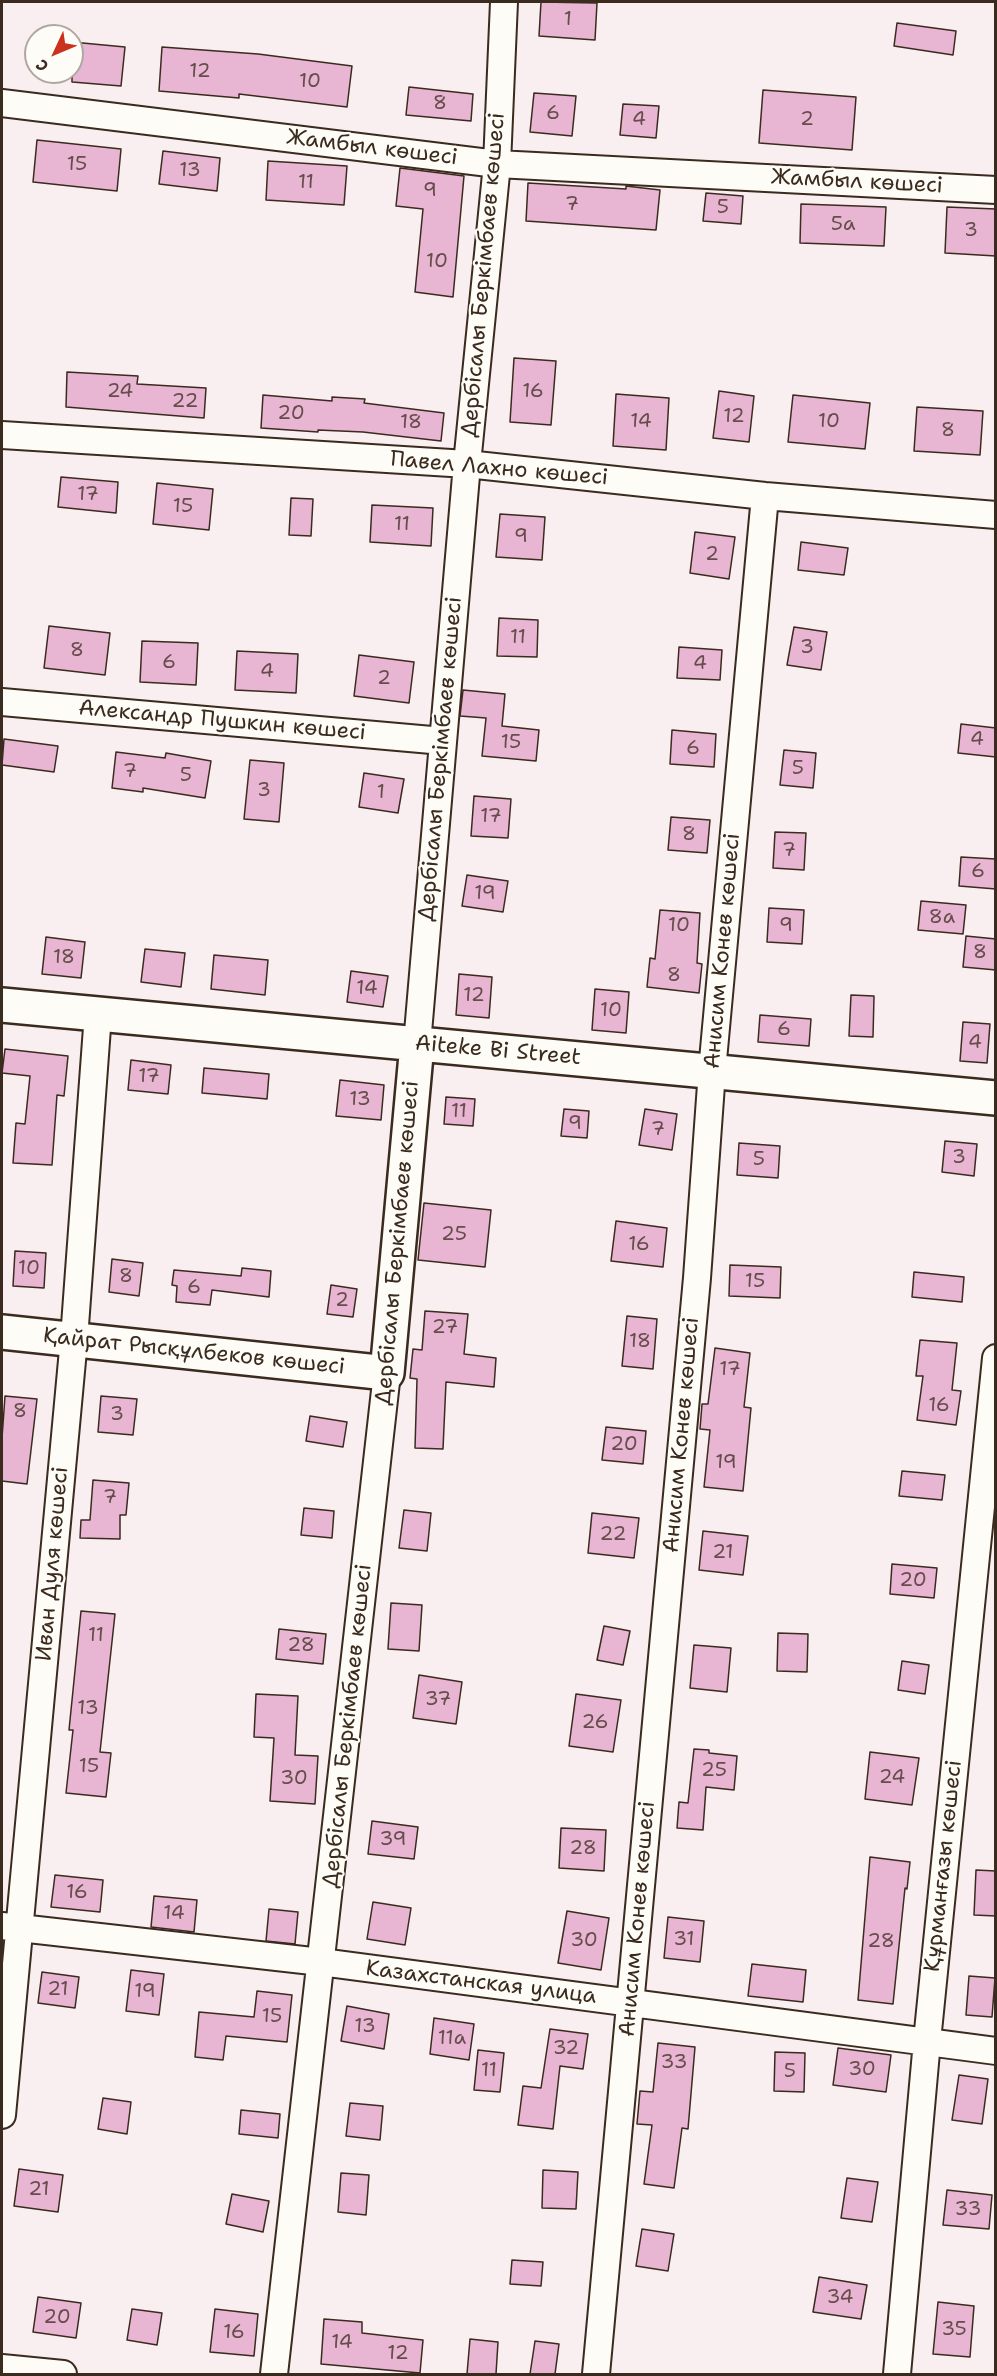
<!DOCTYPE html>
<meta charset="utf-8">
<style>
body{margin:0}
#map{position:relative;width:997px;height:2376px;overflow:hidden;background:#f9eef0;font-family:"Shantell Sans",sans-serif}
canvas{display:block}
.frame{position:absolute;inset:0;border:3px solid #3b2a1e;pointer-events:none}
.north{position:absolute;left:24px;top:24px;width:60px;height:60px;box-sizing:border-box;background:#fdfcf7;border:2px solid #afa8a0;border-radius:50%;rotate:226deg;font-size:16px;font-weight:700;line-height:24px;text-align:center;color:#3b2a1e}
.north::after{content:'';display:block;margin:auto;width:21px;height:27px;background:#c8321e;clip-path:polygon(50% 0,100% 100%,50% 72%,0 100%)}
</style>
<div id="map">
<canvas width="997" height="2376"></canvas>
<div class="frame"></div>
<div class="north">С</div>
</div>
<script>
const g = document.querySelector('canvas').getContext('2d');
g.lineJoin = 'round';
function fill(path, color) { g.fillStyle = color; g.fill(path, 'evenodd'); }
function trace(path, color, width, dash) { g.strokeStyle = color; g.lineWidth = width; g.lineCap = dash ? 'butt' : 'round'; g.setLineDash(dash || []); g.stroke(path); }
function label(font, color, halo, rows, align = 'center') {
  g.font = font + ' "Shantell Sans",sans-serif'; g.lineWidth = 4.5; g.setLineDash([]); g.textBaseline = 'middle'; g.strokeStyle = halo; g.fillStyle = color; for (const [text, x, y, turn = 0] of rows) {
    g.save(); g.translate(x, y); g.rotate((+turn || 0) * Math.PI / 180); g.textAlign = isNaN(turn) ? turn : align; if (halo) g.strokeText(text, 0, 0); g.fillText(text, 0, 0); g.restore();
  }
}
const building = new Path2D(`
 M541,2L597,3L595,40L539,36Z
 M897,23L956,31L953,55L894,46Z
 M72,42L125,47L121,86L72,82Z
 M162,47L258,54L352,66L347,107L239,94V98L159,91Z
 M409,87L473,94L471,121L406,115Z
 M763,90L856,97L852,150L759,143Z
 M534,93L576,96L572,136L530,132Z
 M623,104L659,106L656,138L620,135Z
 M37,140L121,149L117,191L33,182Z
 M163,151L220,158L217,191L159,184Z
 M268,161L347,166L344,205L266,200Z
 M400,168L464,176L453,297L415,292L423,209L396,206Z
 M528,183L626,189V186L660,190L656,230L526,221Z
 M706,193L743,196L741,224L703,221Z
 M801,204L886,207L884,246L800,243Z
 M947,207L996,209V256L945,253Z
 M514,358L556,361L551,425L510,422Z
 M67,372L138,376L137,384L206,388L204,418L66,407Z
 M719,391L754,396L749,442L713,438Z
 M616,394L669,398L666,450L613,446Z
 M263,395L332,401V397L365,399L364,403L444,413L441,441L363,432L318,430V432L261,428Z
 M793,395L870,403L865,449L788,442Z
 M917,407L983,411L980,455L914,451Z
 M61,477L118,482L116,513L58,507Z
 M157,483L213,489L209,530L153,524Z
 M291,498L313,499L311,536L289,535Z
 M372,505L433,508L431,546L370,542Z
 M500,514L545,517L542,560L496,557Z
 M695,532L735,537L729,579L690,573Z
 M801,542L848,548L844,575L798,570Z
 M499,618L538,620L537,657L497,656Z
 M49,626L110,633L105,675L44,668Z
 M794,627L827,632L821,670L787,665Z
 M142,641L198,643L196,685L140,682Z
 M679,647L722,650L720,680L677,678Z
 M237,651L298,654L296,693L235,690Z
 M359,655L414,662L409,703L354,696Z
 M463,690L505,694L502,726L539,730L536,761L482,756L486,718L460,716Z
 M961,724L996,728V757L958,753Z
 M672,730L716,734L714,767L670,764Z
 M4,739L58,746L54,772L2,765Z
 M784,750L816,753L813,788L780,785Z
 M116,752L165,758L166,753L211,761L205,798L143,788V792L112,788Z
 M250,760L284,763L279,822L244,819Z
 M364,773L404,779L398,813L359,807Z
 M474,796L511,799L508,838L471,836Z
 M671,817L710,820L707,853L668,850Z
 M775,832L806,833L804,870L773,868Z
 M961,857L996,859V889L959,886Z
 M467,875L508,881L503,912L462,906Z
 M921,901L966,905L963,934L918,930Z
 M769,908L804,910L802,944L767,942Z
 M660,910L700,913L697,963L702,964L699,993L647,987L650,958L655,959Z
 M966,936L996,939V970L963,967Z
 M46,937L85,942L81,978L42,974Z
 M145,949L185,953L181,987L141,982Z
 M214,955L268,960L265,995L211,989Z
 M351,971L388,976L383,1007L347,1002Z
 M459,974L492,977L489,1018L456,1015Z
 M595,989L629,992L626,1033L592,1030Z
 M851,995L874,996L873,1037L849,1036Z
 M760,1015L811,1019L809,1046L758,1042Z
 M963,1022L990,1024L987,1063L960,1061Z
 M5,1049L68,1056L64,1096L57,1095L52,1165L13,1163L16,1123L25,1124L30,1076L2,1073Z
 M131,1060L171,1065L168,1094L128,1090Z
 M204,1068L269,1074L267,1099L202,1093Z
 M340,1080L384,1085L381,1120L336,1116Z
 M446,1097L475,1099L473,1126L444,1124Z
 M564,1109L589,1111L587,1138L561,1136Z
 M645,1109L677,1114L672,1150L639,1145Z
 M945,1141L977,1144L974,1176L942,1172Z
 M739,1143L780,1146L778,1178L737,1175Z
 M424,1203L491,1210L485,1267L418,1260Z
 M616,1221L667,1228L663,1267L611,1261Z
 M15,1251L46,1253L44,1288L13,1286Z
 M112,1259L143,1263L139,1296L109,1292Z
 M730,1265L781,1267L780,1298L729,1296Z
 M242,1268L271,1271L269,1297L212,1290L210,1305L176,1302L177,1286L172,1285L174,1270L241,1276Z
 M914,1272L964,1277L962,1302L912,1297Z
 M331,1285L357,1289L353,1317L327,1314Z
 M425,1311L468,1314L464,1354L496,1358L494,1387L446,1382L443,1449L415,1448L417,1379L410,1378L413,1349L422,1350Z
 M627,1316L657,1319L653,1369L622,1366Z
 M920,1340L957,1343L952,1390L961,1391L956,1425L917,1420L923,1376H916Z
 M715,1348L750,1353L744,1407L751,1408L743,1491L704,1487L710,1430L700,1429L702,1404H708Z
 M5,1396L37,1399L27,1484L2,1481V1438Z
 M101,1396L137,1399L133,1435L98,1432Z
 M310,1416L347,1422L343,1447L306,1441Z
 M606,1427L646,1431L643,1464L602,1460Z
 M902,1471L945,1475L942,1500L899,1496Z
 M93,1480L129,1483L126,1515H120V1539L80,1538L81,1520H90Z
 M304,1508L334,1511L332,1538L301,1535Z
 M404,1510L431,1513L427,1551L399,1548Z
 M592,1513L639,1518L634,1558L588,1553Z
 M703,1531L748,1536L743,1575L699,1570Z
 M892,1564L937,1568L934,1598L890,1594Z
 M391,1603L422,1605L419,1651L388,1649Z
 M81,1611L115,1614L100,1752L111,1753L106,1797L66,1793L73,1730H69Z
 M604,1626L630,1631L623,1665L597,1660Z
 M279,1629L326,1634L323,1664L276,1659Z
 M778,1633L808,1634L807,1672L777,1671Z
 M694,1645L731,1648L727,1692L690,1688Z
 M902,1661L929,1665L925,1694L898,1690Z
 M419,1675L462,1682L456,1724L413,1718Z
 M256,1694L298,1696L295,1755L318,1756L315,1804L270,1801L274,1738L254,1737Z
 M576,1694L621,1700L613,1752L569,1746Z
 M694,1749L709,1750V1753L737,1756L734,1790L706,1787L703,1830L677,1828L679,1802L688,1803Z
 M870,1752L919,1758L912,1805L865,1799Z
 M372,1821L418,1827L414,1859L368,1854Z
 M561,1828L606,1830L604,1871L559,1868Z
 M870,1857L910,1862L907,1889L905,1888L893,2004L858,2000Z
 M976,1870L996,1871V1916L974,1915Z
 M55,1875L103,1880L100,1912L51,1907Z
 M154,1896L197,1900L194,1932L151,1927Z
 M373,1902L411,1908L405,1945L367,1939Z
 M269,1909L298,1912L295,1944L266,1941Z
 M567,1911L609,1918L601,1970L558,1963Z
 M668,1917L704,1921L700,1962L664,1958Z
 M752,1964L806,1970L803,2002L748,1996Z
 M131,1970L164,1974L159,2015L126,2011Z
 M42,1972L79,1977L75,2008L38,2003Z
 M969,1976L995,1978L992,2017L966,2015Z
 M257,1991L292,1995L287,2042L226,2036L223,2060L195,2057L199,2012L254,2017Z
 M347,2006L389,2014L384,2049L341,2041Z
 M434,2018L474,2024L469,2060L430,2054Z
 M550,2029L588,2034L583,2069L560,2066L553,2129L518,2125L523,2086L541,2088Z
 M658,2043L695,2047L688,2129L682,2128L674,2188L644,2184L652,2125L637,2124L640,2091L653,2092Z
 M838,2048L891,2055L886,2092L833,2085Z
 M478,2050L504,2053L500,2092L474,2090Z
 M775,2052L805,2053L804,2092L774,2091Z
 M959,2075L988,2079L982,2124L952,2120Z
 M103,2098L131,2102L127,2134L98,2129Z
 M350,2103L383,2106L380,2140L346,2136Z
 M241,2110L280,2114L278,2138L239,2134Z
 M19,2169L63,2175L58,2212L14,2206Z
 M543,2170L578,2172L576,2209L542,2208Z
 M341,2173L369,2175L366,2215L338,2212Z
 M847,2178L878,2182L872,2222L841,2218Z
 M947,2190L992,2195L989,2229L943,2225Z
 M232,2194L269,2201L263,2232L226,2224Z
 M642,2229L674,2234L668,2271L636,2266Z
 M512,2260L543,2262L541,2286L510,2284Z
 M819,2277L867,2285L861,2319L813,2312Z
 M38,2297L81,2303L76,2338L33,2332Z
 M938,2302L974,2306L970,2357L933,2354Z
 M132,2309L162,2313L157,2345L127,2340Z
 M215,2309L258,2314L254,2356L210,2352Z
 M324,2319L362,2322V2333L423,2340L420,2373L321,2364Z
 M470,2339L498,2342L496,2374H467Z
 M535,2341L559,2344L555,2374H530Z`);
const street = new Path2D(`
 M2,103L497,164L996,190
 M2,435L467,464L765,496L996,515
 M2,702L443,741
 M417,1044L467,464L497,164L504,2
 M2,1926L321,1962L996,2051
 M2,2115L74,1339L98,1014
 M2,2368L63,2374
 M274,2374L387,1373
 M596,2374L697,1278L712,1071L765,496
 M897,2374L927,2041L996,1358`);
const secondary = new Path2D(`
 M2,1005L996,1098
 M2,1332L387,1373L417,1044`);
const numberNames = [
 ["1",568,20],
 ["12",200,72],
 ["10",310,82],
 ["8",440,104],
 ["6",553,114],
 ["4",639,120],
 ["2",807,120],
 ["15",77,165],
 ["13",190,171],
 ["11",306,183],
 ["9",430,191],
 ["7",572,205],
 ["5",723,208],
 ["5а",843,225],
 ["3",971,231],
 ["10",437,262],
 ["24",120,392],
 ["16",533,392],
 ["22",185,402],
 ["20",291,414],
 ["12",734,417],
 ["14",641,422],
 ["10",829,422],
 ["18",411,423],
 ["8",948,431],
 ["17",88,495],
 ["15",183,507],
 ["11",402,525],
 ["9",521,537],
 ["2",712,555],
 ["11",518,638],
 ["3",807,648],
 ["8",77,651],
 ["6",169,663],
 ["4",700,664],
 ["4",267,672],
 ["2",384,679],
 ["4",977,740],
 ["15",511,743],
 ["6",693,749],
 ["5",798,769],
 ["7",130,772],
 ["5",186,776],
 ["3",264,791],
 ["1",381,793],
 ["17",491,817],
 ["8",689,835],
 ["7",789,851],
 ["6",978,872],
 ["19",485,894],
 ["8а",942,918],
 ["10",679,926],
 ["9",786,926],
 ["8",980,953],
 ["18",64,958],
 ["8",674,976],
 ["14",367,989],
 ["12",474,996],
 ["10",611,1011],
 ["6",784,1030],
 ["4",975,1043],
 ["17",149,1077],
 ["13",360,1100],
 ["11",459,1112],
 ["9",575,1124],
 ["7",658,1130],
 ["3",959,1158],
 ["5",759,1160],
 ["25",454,1235],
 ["16",639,1245],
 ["10",29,1269],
 ["8",126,1277],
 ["15",755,1282],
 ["6",194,1288],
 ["2",342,1301],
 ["27",445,1328],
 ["18",640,1342],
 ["17",730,1370],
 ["16",939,1406],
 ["8",20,1412],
 ["3",117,1415],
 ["20",624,1445],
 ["19",726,1463],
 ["7",110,1498],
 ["22",613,1535],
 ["21",723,1553],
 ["20",913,1581],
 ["11",96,1636],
 ["28",301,1646],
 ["37",438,1700],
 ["13",88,1709],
 ["26",595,1723],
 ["15",89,1767],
 ["25",714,1771],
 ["24",892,1778],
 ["30",294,1779],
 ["39",393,1840],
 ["28",583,1849],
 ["16",77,1893],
 ["14",174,1914],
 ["31",684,1940],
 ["30",584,1941],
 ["28",881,1942],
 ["21",58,1990],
 ["19",145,1992],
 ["15",272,2017],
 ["13",365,2027],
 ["11а",452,2039],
 ["32",566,2049],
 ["33",674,2063],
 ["30",862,2070],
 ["11",489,2071],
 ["5",790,2072],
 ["21",39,2190],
 ["33",968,2210],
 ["34",840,2298],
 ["20",57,2318],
 ["35",954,2330],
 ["16",234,2333],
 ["14",342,2343],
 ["12",398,2354]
];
const streetNames = [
 ["Жамбыл көшесі",372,148,7],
 ["Жамбыл көшесі",857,182,3],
 ["Дербісалы Беркімбаев көшесі",484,275,-85],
 ["Павел Лахно көшесі",499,469,5],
 ["Александр Пушкин көшесі",222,721,5],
 ["Дербісалы Беркімбаев көшесі",441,759,-85],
 ["Анисим Конев көшесі",723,951,-85],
 ["Aiteke Bi Street",498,1051,5],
 ["Дербісалы Беркімбаев көшесі",398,1243,-85],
 ["Қайрат Рысқұлбеков көшесі",194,1352,6],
 ["Анисим Конев көшесі",682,1435,-85],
 ["Иван Дуля көшесі",53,1564,-85],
 ["Дербісалы Беркімбаев көшесі",348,1726,-84],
 ["Құрманғазы көшесі",944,1866,-84],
 ["Анисим Конев көшесі",638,1919,-85],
 ["Казахстанская улица",481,1983,7]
];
fill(building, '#e8b5d2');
trace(building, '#3b2a1e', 1.5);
trace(street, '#3b2a1e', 30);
trace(secondary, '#3b2a1e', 38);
trace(street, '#fdfcf7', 26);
trace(secondary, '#fdfcf7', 33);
label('20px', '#664d4b', null, numberNames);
label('22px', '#3b2a1e', '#fdfcf7', streetNames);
</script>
